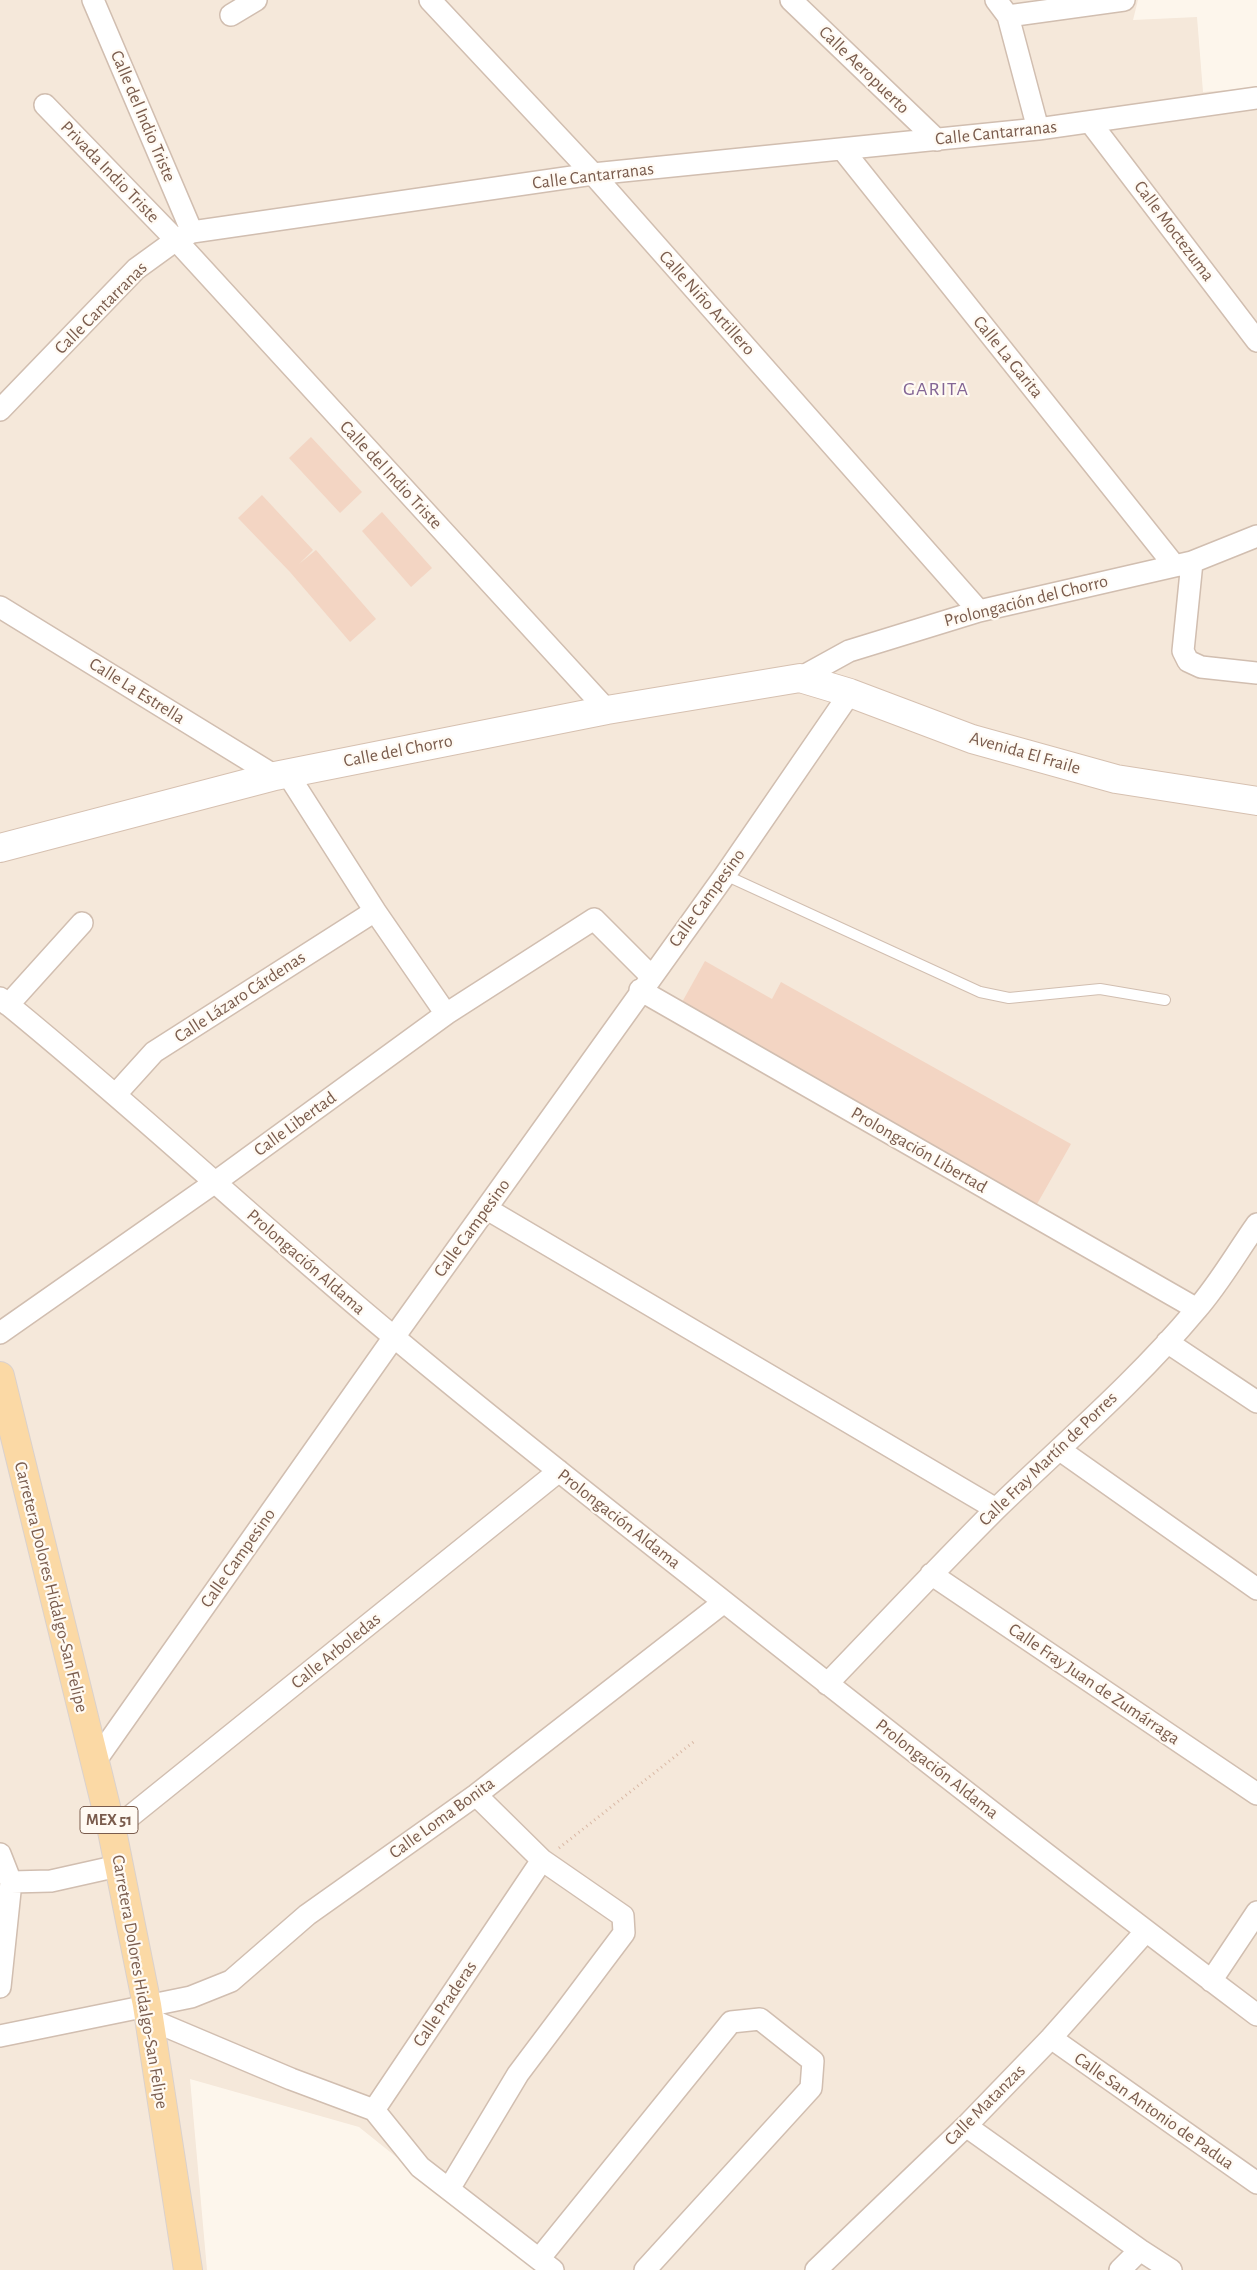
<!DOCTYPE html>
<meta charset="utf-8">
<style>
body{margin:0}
canvas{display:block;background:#fdf6ec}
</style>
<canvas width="1257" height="2270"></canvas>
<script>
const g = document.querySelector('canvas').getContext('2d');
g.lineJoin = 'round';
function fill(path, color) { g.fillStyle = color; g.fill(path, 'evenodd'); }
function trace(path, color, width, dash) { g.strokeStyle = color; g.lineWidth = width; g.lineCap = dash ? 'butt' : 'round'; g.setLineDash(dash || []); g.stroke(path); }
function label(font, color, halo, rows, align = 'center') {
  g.font = font + ' "Alegreya Sans",sans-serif'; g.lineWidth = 4.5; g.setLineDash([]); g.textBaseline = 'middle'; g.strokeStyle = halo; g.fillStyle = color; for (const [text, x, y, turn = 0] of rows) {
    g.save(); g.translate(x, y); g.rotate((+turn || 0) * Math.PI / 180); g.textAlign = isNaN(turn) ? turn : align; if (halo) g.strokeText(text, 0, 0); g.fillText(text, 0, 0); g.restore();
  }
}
const residential = new Path2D(`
 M0,0H1138L1133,20L1197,17L1203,92L1257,88V2270H537L359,2127L190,2079L207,2270H0Z`);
const building = new Path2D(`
 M311,437L362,492L340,513L289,458Z
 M262,495L313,550L299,564L316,550L376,619L350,642L290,572L238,518Z
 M382,512L432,568L411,587L362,531Z
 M705,961L772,999L781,982L1071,1144L1037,1204L681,1004Z`);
const path = new Path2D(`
 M559,1848L696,1740`);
const lane = new Path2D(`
 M725,875L980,992L1009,998L1100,989L1165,1000`);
const street = new Path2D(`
 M93,0L192,232
 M430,0L593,174L979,611
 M791,0L937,140
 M996,0L1008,16L1038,129
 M231,15L256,0
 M1008,16L1124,0
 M45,105L176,240L607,710
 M1090,122L1257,341
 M843,150L1174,565
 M0,410L136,269L176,240L192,232L593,174L1038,129L1257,98
 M1192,562L1183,651L1188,661L1201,667L1257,673
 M0,607L275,776
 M800,678L849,651L979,611L1192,562L1257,536
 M287,773L375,911L446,1014
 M640,990L1197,1309
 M0,998C135,1107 261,1227 394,1337C500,1426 609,1511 718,1597C896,1738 1075,1878 1257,2015
 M8,1005L82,923
 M116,1094L154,1052L375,911
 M487,1209L996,1509
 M0,1333L214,1183L446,1014L594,919L651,976
 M1167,1342L1257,1402
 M1060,1450L1257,1589
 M931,1574L1257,1794
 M827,1684C883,1626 938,1567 995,1510C1063,1444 1135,1383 1196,1310C1219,1284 1237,1252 1257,1224
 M94,1763L394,1337L725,875L850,693
 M112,1831L559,1471
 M0,1854L11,1882L0,1987
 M11,1882L51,1881L118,1866
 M1211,1981L1257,1912
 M149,2019L291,2079L374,2110
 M0,2036L191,1997L231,1981L307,1915L476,1795L724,1602
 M1051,2038L1257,2183
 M374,2110L542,1860
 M374,2110L420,2167L553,2270
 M966,2126L1140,2250L1171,2270
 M449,2189L518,2074L624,1933L623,1916L542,1860L476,1795
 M539,2259L731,2022L760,2019L813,2061L811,2088L645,2270
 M816,2270L966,2126L1051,2038L1146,1931
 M1120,2270L1140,2250`);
const secondary = new Path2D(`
 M0,848L275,776L607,710L800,678L850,693L972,739L1116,779L1257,801`);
const primary = new Path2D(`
 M0,1376L112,1831L147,2005L188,2270`);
const shields = [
 [109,1820,58]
];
const shieldNames = [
 ["MEX 51",109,1820]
];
const streetNames = [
 ["Calle Aeropuerto",864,70,44],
 ["Calle del Indio Triste",143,116,67],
 ["Calle Cantarranas",996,133,-6],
 ["Privada Indio Triste",110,172,46],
 ["Calle Cantarranas",593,176,-7],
 ["Calle Moctezuma",1174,231,53],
 ["Calle Niño Artillero",707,303,48],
 ["Calle Cantarranas",101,308,-45],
 ["Calle La Garita",1008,357,51],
 ["Calle del Indio Triste",391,475,47],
 ["Prolongación del Chorro",1026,601,-14],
 ["Calle La Estrella",137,691,32],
 ["Calle del Chorro",398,751,-11],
 ["Avenida El Fraile",1025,753,16],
 ["Calle Campesino",707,898,-54],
 ["Calle Lázaro Cárdenas",240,997,-33],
 ["Calle Libertad",295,1124,-36],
 ["Prolongación Libertad",919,1150,30],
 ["Calle Campesino",472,1228,-54],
 ["Prolongación Aldama",306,1262,41],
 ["Calle Fray Martín de Porres",1048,1459,-44],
 ["Prolongación Aldama",619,1519,38],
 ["Calle Campesino",238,1558,-55],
 ["Carretera Dolores Hidalgo-San Felipe",51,1587,76],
 ["Calle Arboledas",336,1651,-39],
 ["Calle Fray Juan de Zumárraga",1094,1684,34],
 ["Prolongación Aldama",937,1769,38],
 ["Calle Loma Bonita",442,1818,-36],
 ["Carretera Dolores Hidalgo-San Felipe",140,1982,80],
 ["Calle Praderas",445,2004,-56],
 ["Calle Matanzas",985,2105,-45],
 ["Calle San Antonio de Padua",1154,2111,35]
];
const quarterNames = [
 ["GARITA",936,389]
];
fill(residential, '#f5e8da');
fill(building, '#f3d5c3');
trace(lane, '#d1beb0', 12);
trace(street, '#d1beb0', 24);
trace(secondary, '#d6c0b0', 30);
trace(primary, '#dad1cd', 30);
trace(path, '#d9b8a5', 3, [1, 4]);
trace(lane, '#fff', 10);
trace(street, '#fff', 21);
trace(secondary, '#fff', 28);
trace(primary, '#fbd9a5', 28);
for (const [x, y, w] of shields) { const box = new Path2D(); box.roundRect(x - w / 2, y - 13.5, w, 27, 4); g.fillStyle = '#fffaf3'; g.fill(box); trace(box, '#7a5c4d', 1); }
label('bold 16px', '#7a5c4d', null, shieldNames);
label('18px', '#7a5c4d', '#fffaf3', streetNames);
g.letterSpacing = '1px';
label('20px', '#846695', '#fffaf3', quarterNames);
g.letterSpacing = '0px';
</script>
